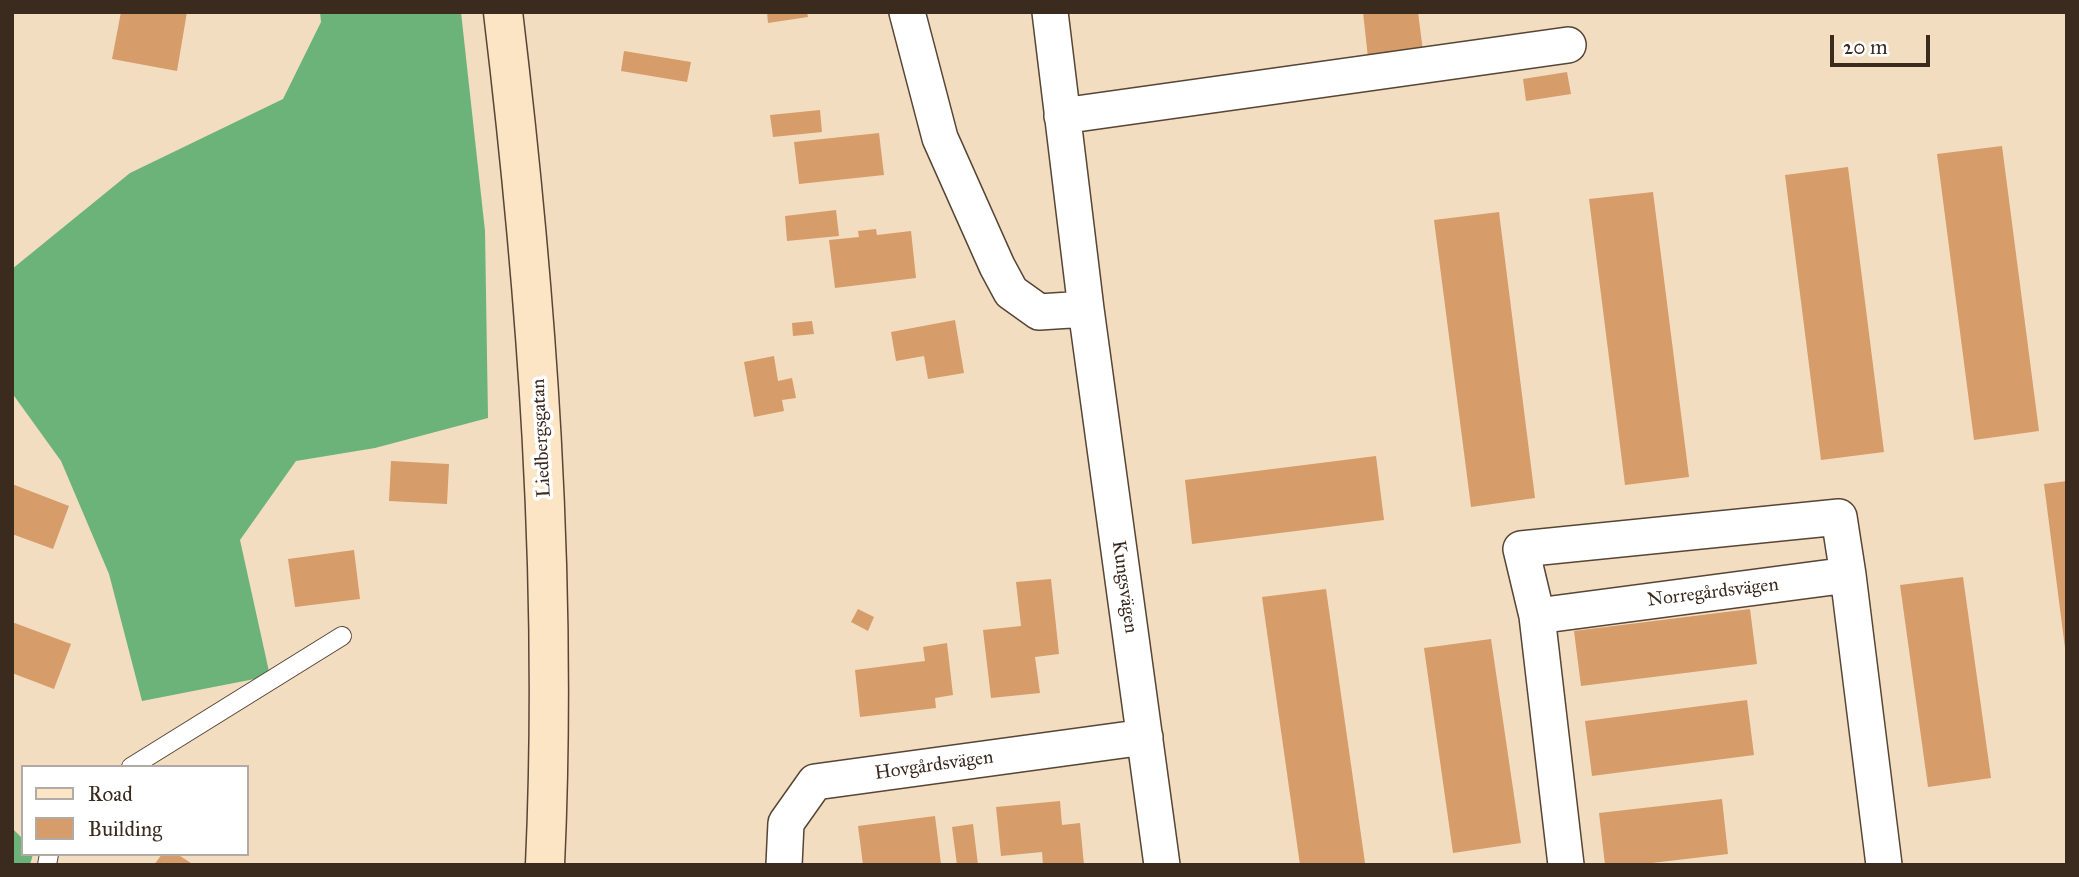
<!DOCTYPE html>
<meta charset="utf-8">
<style>
body{margin:0}
#map{position:relative;width:2079px;height:877px;overflow:hidden;background:#f3ddc0;font-family:"IM FELL Great Primer",serif}
canvas{display:block}
.frame{position:absolute;inset:0;border:14px solid #3b2a1e;pointer-events:none}
.legend{position:absolute;left:21px;top:765px;width:228px;height:91px;box-sizing:border-box;background:#fff;border:2px solid #b1aaa5;margin:0;padding:9px 12px;list-style:none;font-size:21px;color:#3b2a1e}
.legend li{display:flex;align-items:center;gap:14px;height:35px}
.legend b{width:35px;border:2px solid #b1aaa5}
.scale{position:absolute;left:1830px;top:35px;width:100px;height:32px;box-sizing:border-box;border:4px solid #3b2a1e;border-top:0;padding-left:9px;font-size:21px;line-height:24px;white-space:nowrap;color:#3b2a1e;-webkit-text-stroke:5px #fff;paint-order:stroke}
</style>
<div id="map">
<canvas width="2079" height="877"></canvas>
<div class="frame"></div>
<ul class="legend">
<li><b style="height:9px;background:#fce5c4"></b>Road</li>
<li><b style="height:19px;background:#d69c69"></b>Building</li>
</ul>
<div class="scale">20 m</div>
</div>
<script>
const g = document.querySelector('canvas').getContext('2d');
g.lineJoin = 'round';
function fill(path, color) { g.fillStyle = color; g.fill(path, 'evenodd'); }
function trace(path, color, width, dash) { g.strokeStyle = color; g.lineWidth = width; g.lineCap = dash ? 'butt' : 'round'; g.setLineDash(dash || []); g.stroke(path); }
function label(font, color, halo, rows, align = 'center') {
  g.font = font + ' "IM FELL Great Primer",serif'; g.lineWidth = 7; g.setLineDash([]); g.textBaseline = 'middle'; g.strokeStyle = halo; g.fillStyle = color; for (const [text, x, y, turn = 0] of rows) {
    g.save(); g.translate(x, y); g.rotate((+turn || 0) * Math.PI / 180); g.textAlign = isNaN(turn) ? turn : align; if (halo) g.strokeText(text, 0, 0); g.fillText(text, 0, 0); g.restore();
  }
}
const forest = new Path2D(`
 M320,12H461L485,231L488,418L375,448L296,461L240,540L270,676L142,701L109,574L61,461L12,393V269L130,173L283,99L321,22Z
 M12,828L23,839V854H33L30,865H12Z`);
const building = new Path2D(`
 M121,12H187L177,71L112,59Z
 M767,12H807L808,17L768,23Z
 M1363,12H1418L1423,51L1368,58Z
 M624,51L691,62L687,82L621,71Z
 M1567,72L1571,94L1526,101L1523,79Z
 M820,110L822,132L773,137L770,115Z
 M879,133L884,175L799,184L794,142Z
 M2002,146L2039,431L1974,440L1937,154Z
 M1848,167L1884,452L1821,460L1785,175Z
 M1653,192L1689,477L1625,485L1589,199Z
 M836,210L839,236L787,241L785,216Z
 M1499,212L1535,498L1471,507L1434,220Z
 M876,229L877,235L911,231L916,278L835,288L829,240L859,237L858,231Z
 M955,320L964,373L928,379L924,356L896,361L891,332Z
 M812,321L814,334L793,336L792,323Z
 M774,356L778,381L792,378L796,398L782,400L784,411L754,417L744,362Z
 M1376,456L1384,520L1192,544L1185,480Z
 M391,461L449,464L447,504L389,501Z
 M2067,481V648H2065L2044,484Z
 M12,484L69,506L53,549L12,534Z
 M354,550L360,599L295,607L288,559Z
 M1963,577L1991,778L1928,787L1900,585Z
 M1051,579L1059,654L1035,657L1040,693L991,698L983,630L1021,626L1016,582Z
 M1326,589L1365,863L1354,865H1300L1262,597Z
 M858,609L874,617L868,631L851,622Z
 M1750,609L1757,664L1581,686L1574,631Z
 M12,622L71,644L54,689L12,673Z
 M1491,639L1521,843L1453,853L1424,648Z
 M947,643L953,695L935,698L936,708L860,717L855,670L925,661L923,647Z
 M1747,700L1754,755L1592,776L1585,721Z
 M1722,799L1728,854L1635,865H1605L1599,813Z
 M1060,801L1062,825L1080,823L1084,865H1043L1042,852L1001,856L996,807Z
 M935,816L941,864L863,865L858,826Z
 M973,824L978,865H957L952,827Z
 M162,854H177L194,865H154Z`);
const lane = new Path2D(`
 M131,767L342,636
 M47,865L49,854`);
const street = new Path2D(`
 M907,12L940,138L997,266L1011,292L1039,312L1086,309
 M1050,12L1086,309L1162,865
 M1062,116L1568,45
 M1537,616L1521,549L1839,517L1848,575
 M784,865L786,823L815,782L1145,737
 M1566,865L1537,616L1848,575L1884,865`);
const secondary = new Path2D(`
 M503,12C537,295 558,579 545,865`);
const streetNames = [
 ["Liedbergsgatan",542,438,-93],
 ["Kungsvägen",1124,587,82],
 ["Norregårdsvägen",1713,593,-7],
 ["Hovgårdsvägen",934,766,-8]
];
fill(forest, '#6cb379');
fill(building, '#d69c69');
trace(lane, '#574536', 20);
trace(street, '#574536', 38);
trace(secondary, '#574536', 41);
trace(lane, '#fff', 18);
trace(street, '#fff', 35);
trace(secondary, '#fce5c4', 38);
label('19px', '#3b2a1e', '#fff', streetNames);
</script>
